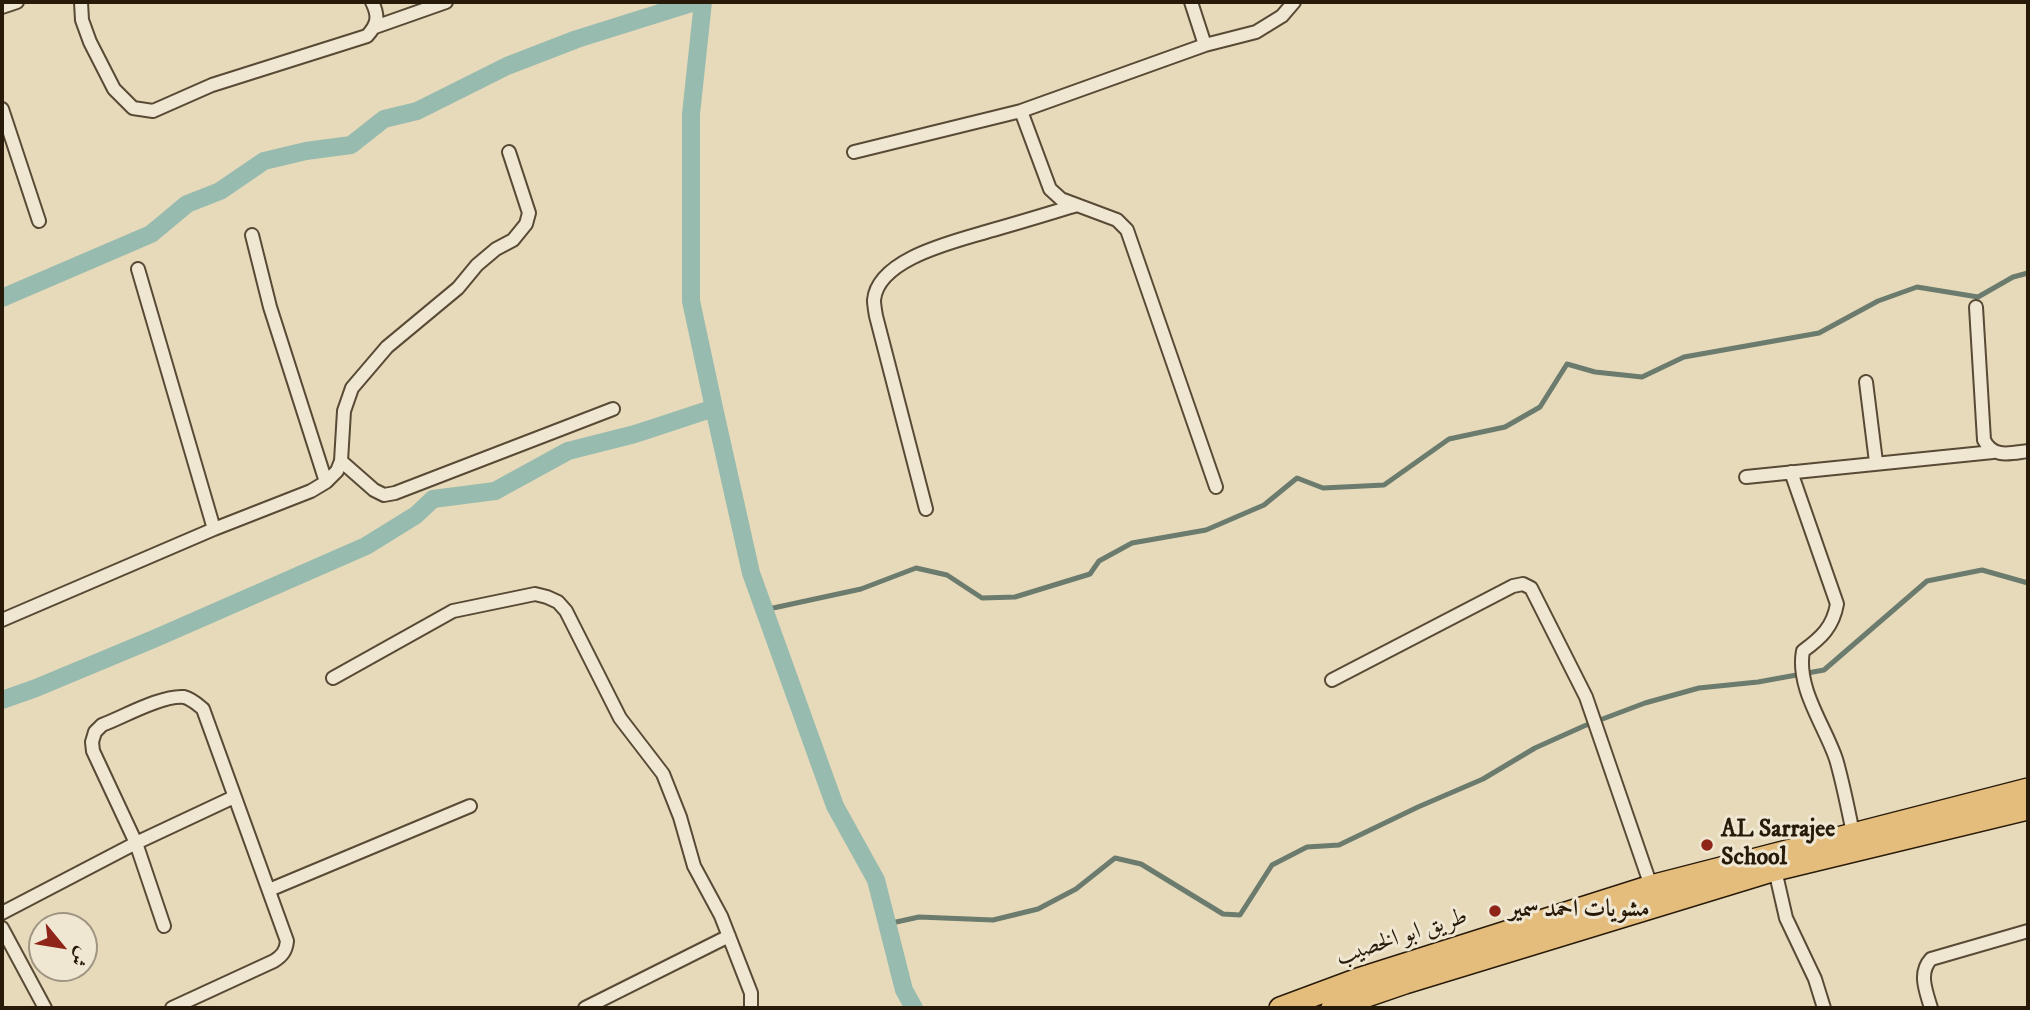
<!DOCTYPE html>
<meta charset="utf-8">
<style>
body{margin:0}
#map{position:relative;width:2030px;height:1010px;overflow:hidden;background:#e7daba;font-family:"IM FELL DW Pica",Amiri,serif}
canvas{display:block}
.frame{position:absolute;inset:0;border:4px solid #281a09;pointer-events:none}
.north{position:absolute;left:28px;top:912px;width:70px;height:70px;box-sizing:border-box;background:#efe7d2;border:2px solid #9f9582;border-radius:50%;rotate:120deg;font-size:19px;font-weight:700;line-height:28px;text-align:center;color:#281a09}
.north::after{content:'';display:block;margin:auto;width:24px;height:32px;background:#8f2418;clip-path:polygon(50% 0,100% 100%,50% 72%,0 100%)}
</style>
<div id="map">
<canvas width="2030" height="1010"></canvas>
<div class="frame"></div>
<div class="north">ش</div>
</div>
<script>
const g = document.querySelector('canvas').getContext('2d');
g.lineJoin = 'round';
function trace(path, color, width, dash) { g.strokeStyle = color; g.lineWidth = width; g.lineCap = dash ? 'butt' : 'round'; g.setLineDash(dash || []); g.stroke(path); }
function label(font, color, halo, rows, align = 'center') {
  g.font = font + ' "IM FELL DW Pica",Amiri,serif'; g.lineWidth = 6; g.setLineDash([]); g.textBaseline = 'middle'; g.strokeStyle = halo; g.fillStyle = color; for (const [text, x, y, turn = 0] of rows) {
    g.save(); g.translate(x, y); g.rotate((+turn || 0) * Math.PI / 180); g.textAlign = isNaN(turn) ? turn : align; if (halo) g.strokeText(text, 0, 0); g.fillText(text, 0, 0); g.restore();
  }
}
const stream = new Path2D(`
 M764,610L861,589L916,568L947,575L982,598L1015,597L1090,574L1099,561L1132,543L1206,530L1264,505L1297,478L1323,488L1384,485L1449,439L1505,427L1540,407L1567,364L1595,372L1642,377L1684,357L1819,333L1878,301L1917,287L1978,297L2013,277L2028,273
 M887,924L919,917L993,920L1038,909L1076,889L1115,858L1141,864L1223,914L1240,915L1272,865L1307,847L1339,845L1418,807L1483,779L1535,748L1584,726L1645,703L1699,688L1758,682L1824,670L1927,581L1982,570L2028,583`);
const canal = new Path2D(`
 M703,2L691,114V301L714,408L751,573L835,806L876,880L904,990L914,1008
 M2,298L151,234L187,204L220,191L264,161L306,151L351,145L384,119L417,111L507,66L577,39L695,2
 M2,700L36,688L156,638L366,546L416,515L433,499L495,491L568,451L635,434L714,408`);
const street = new Path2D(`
 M81,2L82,20L90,42L114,89L133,108L153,111L212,85L367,36C378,24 379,16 372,2
 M1191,2L1205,45
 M2,7L17,2
 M375,27L446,2
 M2,109L39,221
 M1021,111L1050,189L1061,199L1117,220L1127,230L1216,487
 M854,152L1021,111L1205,45L1256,32L1282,16L1294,2
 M138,269L214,529
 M1976,307L1984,440C1993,459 2011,453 2028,451
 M1866,382L1876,462
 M341,461L374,490L384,495L395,493L613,409
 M1791,472L1837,604C1833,627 1821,638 1803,651C1796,688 1825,726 1836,759C1843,783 1848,809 1853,833
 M1746,477L1993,452
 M326,482L337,471L341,461L344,411L352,388L387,347L458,288L477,265L496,249L513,240L526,224L529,213L509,152
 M926,509L876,316C875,310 874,305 874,300C878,258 957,241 989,231C1018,223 1047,214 1077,205
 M2,620L214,529L311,491L326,482L270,307L252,235
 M333,678L453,611L535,594L547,597L558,602L566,611L620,718L663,774L680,817L694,866L721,916L751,993V1008
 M1332,680L1513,586L1523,584L1531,588L1586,697L1651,886
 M1775,870L1786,918L1815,979L1824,1008
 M269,890L470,806
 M2,913L136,843L234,797
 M164,926L136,843L93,751L92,742L95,732L102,725C123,717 162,695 184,697C192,699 197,704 203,709L287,941C286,951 282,956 274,961L172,1008
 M2,928L45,1008
 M585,1008L729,936
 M1931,1008C1926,991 1918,973 1931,959L2028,931`);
const primary = new Path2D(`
 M1280,1008L1358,979L1651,886L2028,789
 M1332,1008L1405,983L1775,870L2028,809`);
const markers = [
 [1707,845,7,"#8f2418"],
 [1495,911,7,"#8f2418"]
];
const poiNames = [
 ["AL Sarrajee",1721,831],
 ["School",1721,859],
 ["مشويات احمد سمير",1509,911]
];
const streetNames = [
 ["طريق ابو الخصيب",1402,938,-18]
];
trace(stream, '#6b7b6d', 5);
trace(canal, '#97bbaf', 18);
trace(street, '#584a35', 16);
trace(primary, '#281a09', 24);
trace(street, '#efe7d2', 12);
trace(primary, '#e4bd7d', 21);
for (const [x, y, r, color] of markers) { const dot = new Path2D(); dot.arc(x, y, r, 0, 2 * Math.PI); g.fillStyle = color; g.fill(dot); trace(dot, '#efe7d2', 2.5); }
label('bold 24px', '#281a09', '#efe7d2', poiNames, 'left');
label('24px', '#281a09', '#efe7d2', streetNames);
</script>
